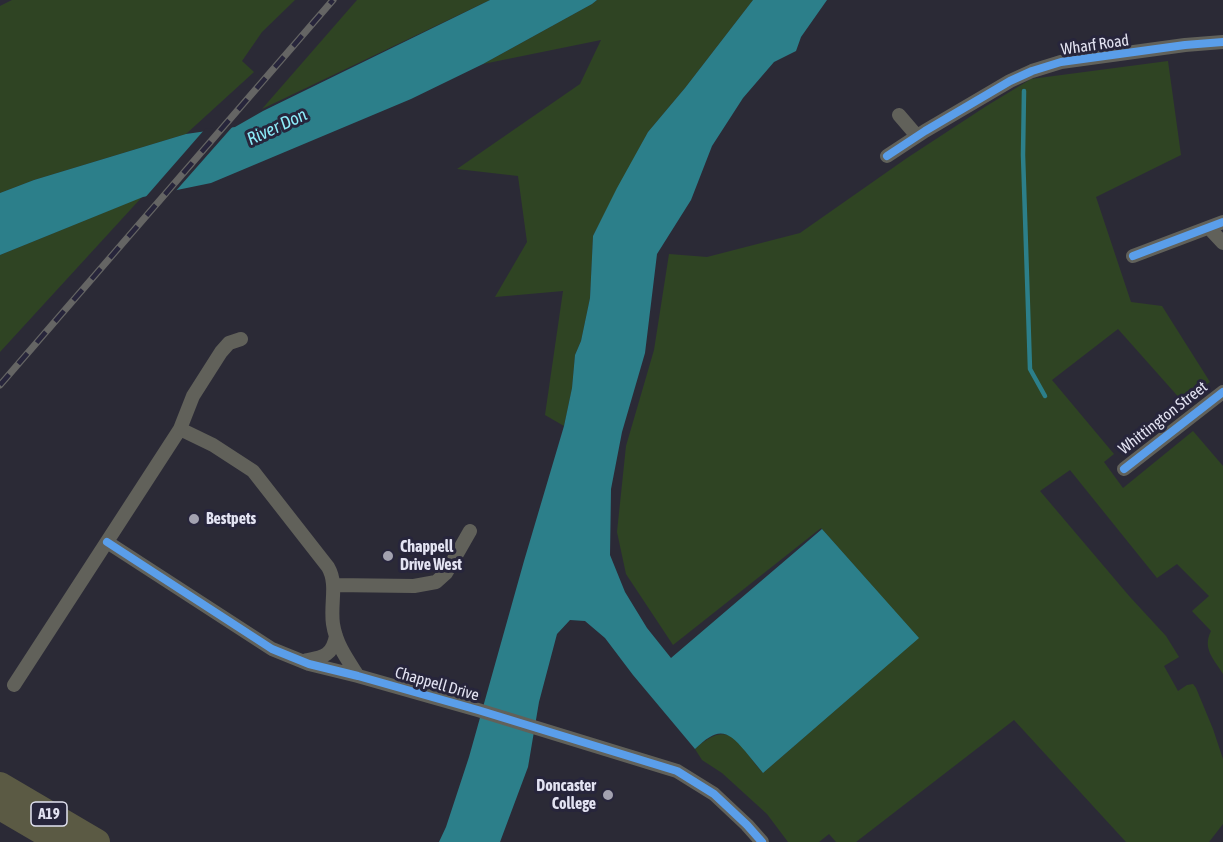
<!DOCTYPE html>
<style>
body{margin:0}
canvas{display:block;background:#2b2a36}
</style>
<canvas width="1223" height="842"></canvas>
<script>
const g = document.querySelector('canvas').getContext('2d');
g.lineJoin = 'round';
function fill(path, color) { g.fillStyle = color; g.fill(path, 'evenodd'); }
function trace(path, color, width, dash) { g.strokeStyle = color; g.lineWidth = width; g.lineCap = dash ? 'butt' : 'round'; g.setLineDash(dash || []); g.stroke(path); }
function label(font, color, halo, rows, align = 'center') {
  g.font = font + ' "Asap Condensed",sans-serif'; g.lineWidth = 6; g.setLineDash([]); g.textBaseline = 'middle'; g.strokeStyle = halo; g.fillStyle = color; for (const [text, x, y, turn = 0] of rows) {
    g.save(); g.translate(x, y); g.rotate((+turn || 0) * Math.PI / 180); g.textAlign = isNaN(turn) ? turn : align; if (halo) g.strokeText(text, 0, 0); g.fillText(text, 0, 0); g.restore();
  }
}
const green = new Path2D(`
 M12,0H295L262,32L242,61L254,72L186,134L34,180L0,193V6Z
 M357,0H490L262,109Z
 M597,0H753L685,88L648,132L593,236L590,298L581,341L575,355L572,388L564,426L545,415L563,291L495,297L527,242L518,176L457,169L580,84L601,40L483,64L592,4Z
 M1168,61L1181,155L1096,197L1131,302L1162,306L1210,382L1182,401L1118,329L1052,380L1114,454L1104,462L1123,488L1193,431L1223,466V674C1214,659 1202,649 1211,631L1192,611L1209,596L1177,564L1157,578L1070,470L1040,491L1130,597L1166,636L1179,657L1164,666L1178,691L1187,685L1193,684L1196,688L1213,729L1223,759V824L1209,842H1126L1014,720L856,842H836L829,834L819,842H788L767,814L722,773L702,760L695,749C732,715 739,747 763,773L918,638L821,528L673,645L626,574L617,532L626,446L654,350L669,254L707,257L800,233L907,158L988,105L1031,79Z
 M142,197L0,352V255Z`);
const water = new Path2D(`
 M490,0H597L592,4L483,64L411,99L211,183L143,197L0,255V193L34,180L186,134L235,127L263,111Z
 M753,0H827L801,37L796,51L774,62L743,98L712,146L691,200L657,254L645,353L622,432L611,489L610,555L625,592L647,628L671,658L822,529L919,638L763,773C757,766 751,758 745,751C726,728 717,728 695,749L633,675L605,638L585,621L570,620L557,634L539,702L528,767L500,842H439L446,827L469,757L524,561L564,426L572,388L575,355L581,341L590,298L593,236L617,188L648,132L685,88Z`);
const pier = new Path2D(`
 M234,125L174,193L143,200L205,129Z`);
const stream = new Path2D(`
 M1024,91L1023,155L1030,369L1045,396`);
const street = new Path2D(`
 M899,115L917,136
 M887,156L925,131L1010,81L1032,71L1061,62L1185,45L1223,42
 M1209,228L1223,243
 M1133,256L1223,222
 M180,429L213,445L253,471L328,567C338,584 330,604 333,624C336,644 347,659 358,676
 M1124,469L1223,392
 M107,542L272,649L309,664L358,676L478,710L677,771L714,794L747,825L762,842
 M333,585L414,586L436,582L446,573L470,531
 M304,661C322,657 332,657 336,636
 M14,685L180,429L193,396L221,352L229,343L241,339`);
const highway = new Path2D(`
 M0,785L97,842
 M0,807L60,842`);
const rail = new Path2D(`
 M0,385L333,0`);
const cycleway = new Path2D(`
 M887,156L925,131L1010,81L1032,71L1061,62L1185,45L1223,42
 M1133,256L1223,222
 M1124,469L1223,392
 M107,542L272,649L309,664L358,676L478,710L677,771L714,794L747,825L762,842`);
const markers = [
 [194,519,6,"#a3a2b0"],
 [388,556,6,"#a3a2b0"],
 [608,795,6,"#a3a2b0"]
];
const shields = [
 [49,814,36]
];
const shieldNames = [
 ["A19",49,814]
];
const streetNames = [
 ["Wharf Road",1095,45,-8],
 ["Whittington Street",1163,418,-38],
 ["Chappell Drive",437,684,16]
];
const poiNames = [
 ["Bestpets",206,519],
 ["Chappell",400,547],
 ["Drive West",400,565],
 ["Doncaster",596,786,"right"],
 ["College",596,804,"right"]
];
const waterNames = [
 ["River Don",277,127,-25]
];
fill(green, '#2f4423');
fill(water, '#2c7f8a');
fill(pier, '#2b2a36');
trace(stream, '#2c7f8a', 4.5);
trace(street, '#61615a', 14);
trace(highway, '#5b5a44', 26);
trace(rail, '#656564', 7);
trace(rail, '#27253b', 4.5, [14]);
trace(cycleway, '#5a9eea', 8);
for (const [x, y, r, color] of markers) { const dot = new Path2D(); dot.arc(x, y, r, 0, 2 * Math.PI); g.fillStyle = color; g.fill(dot); trace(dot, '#27253b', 2); }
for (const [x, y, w] of shields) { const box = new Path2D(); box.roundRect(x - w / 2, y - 12, w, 24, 4.5); g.fillStyle = '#27253b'; g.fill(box); trace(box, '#e3e3f2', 1.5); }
label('bold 15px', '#e3e3f2', null, shieldNames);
label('16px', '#e3e3f2', '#27253b', streetNames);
label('bold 16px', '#e3e3f2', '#27253b', poiNames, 'left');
label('italic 18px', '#8decf9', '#27253b', waterNames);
</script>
